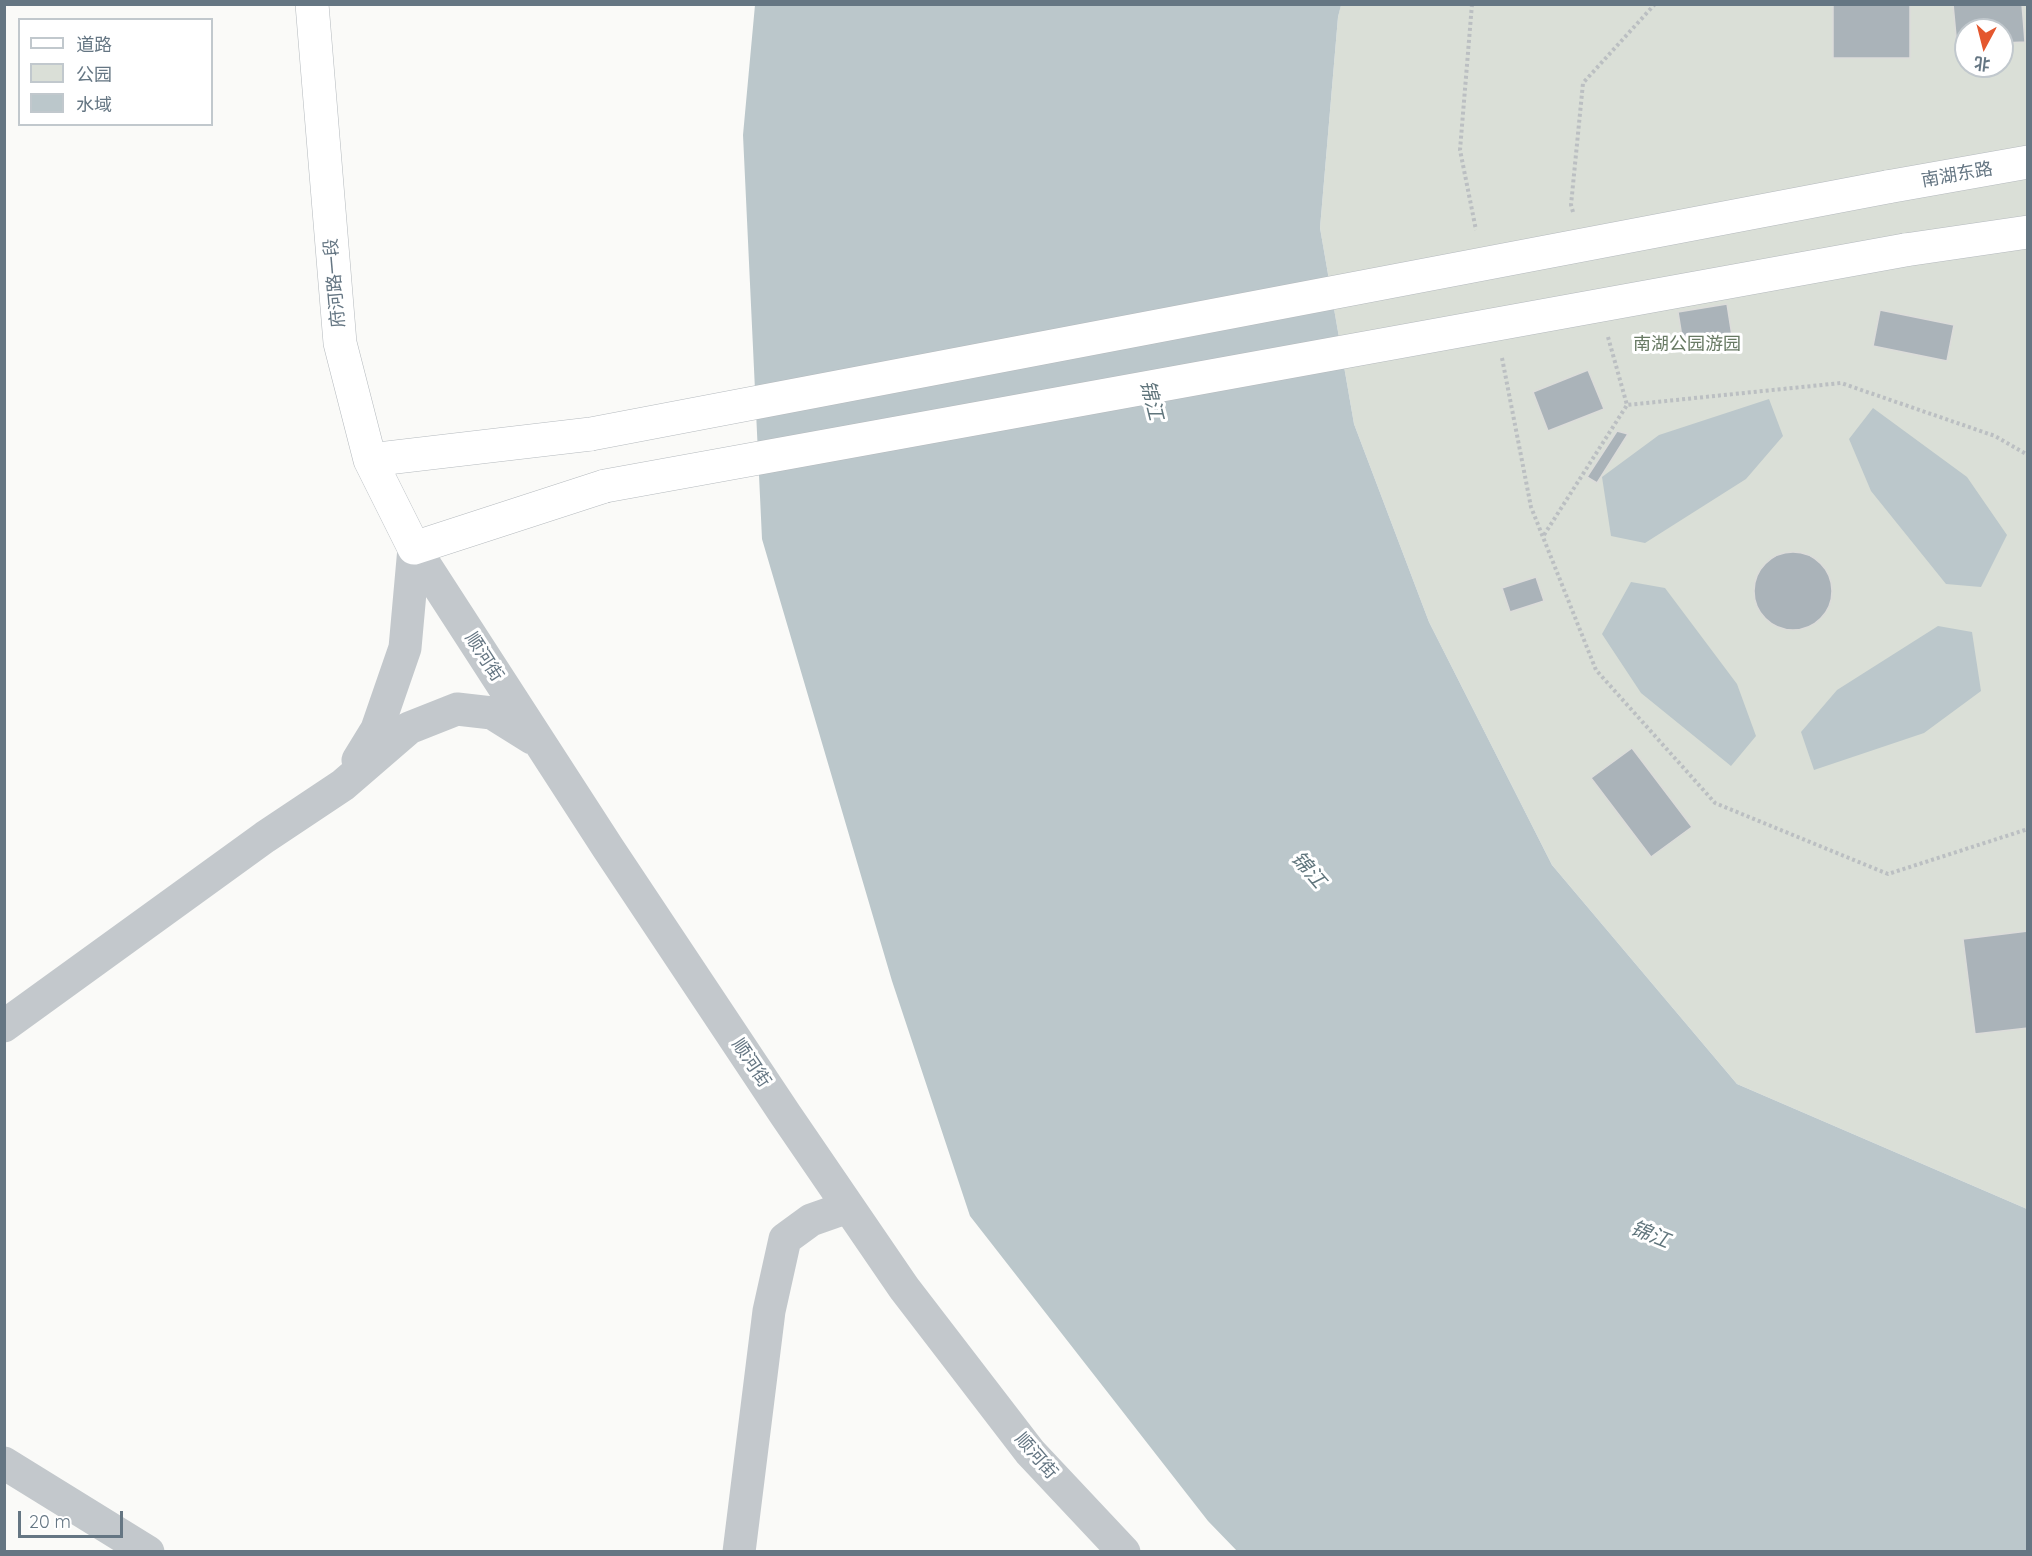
<!DOCTYPE html>
<meta charset="utf-8">
<style>
body{margin:0}
#map{position:relative;width:2032px;height:1556px;overflow:hidden;background:#fafaf8;font-family:Quicksand,"Noto Sans SC",sans-serif}
canvas{display:block}
.frame{position:absolute;inset:0;border:6px solid #657683;pointer-events:none}
.legend{position:absolute;left:18px;top:18px;width:195px;height:108px;box-sizing:border-box;background:#fff;border:2px solid #c1c8cd;margin:0;padding:8px 10px;list-style:none;font-size:18px;color:#657683}
.legend li{display:flex;align-items:center;gap:12px;height:30px}
.legend b{width:30px;border:2px solid #c1c8cd}
.north{position:absolute;left:1954px;top:18px;width:60px;height:60px;box-sizing:border-box;background:#fff;border:2px solid #c1c8cd;border-radius:50%;rotate:187deg;font-size:16px;font-weight:700;line-height:24px;text-align:center;color:#657683}
.north::after{content:'';display:block;margin:auto;width:21px;height:27px;background:#e4572e;clip-path:polygon(50% 0,100% 100%,50% 72%,0 100%)}
.scale{position:absolute;left:18px;top:1511px;width:105px;height:27px;box-sizing:border-box;border:3px solid #657683;border-top:0;padding-left:8px;font-size:18px;line-height:21px;white-space:nowrap;color:#657683;-webkit-text-stroke:4px #fff;paint-order:stroke}
</style>
<div id="map">
<canvas width="2032" height="1556"></canvas>
<div class="frame"></div>
<ul class="legend">
<li><b style="height:8px;background:#fff"></b>道路</li>
<li><b style="height:16px;background:#dadfd7"></b>公园</li>
<li><b style="height:16px;background:#bbc7cb"></b>水域</li>
</ul>
<div class="north">北</div>
<div class="scale">20 m</div>
</div>
<script>
const g = document.querySelector('canvas').getContext('2d');
g.lineJoin = 'round';
function fill(path, color) { g.fillStyle = color; g.fill(path, 'evenodd'); }
function trace(path, color, width, dash) { g.strokeStyle = color; g.lineWidth = width; g.lineCap = dash ? 'butt' : 'round'; g.setLineDash(dash || []); g.stroke(path); }
function label(font, color, halo, rows, align = 'center') {
  g.font = font + ' Quicksand,"Noto Sans SC",sans-serif'; g.lineWidth = 6; g.setLineDash([]); g.textBaseline = 'middle'; g.strokeStyle = halo; g.fillStyle = color; for (const [text, x, y, turn = 0] of rows) {
    g.save(); g.translate(x, y); g.rotate((+turn || 0) * Math.PI / 180); g.textAlign = isNaN(turn) ? turn : align; if (halo) g.strokeText(text, 0, 0); g.fillText(text, 0, 0); g.restore();
  }
}
const green = new Path2D(`
 M1341,4L2027,5V1209L1737,1084L1552,865L1429,622L1354,424L1320,228L1338,17ZM1966,30H2002V66H1966Z`);
const water = new Path2D(`
 M755,5H1341L1338,17L1320,228L1354,424L1429,622L1552,865L1737,1084L2027,1209V1551L1238,1552L1208,1521L970,1216L892,981L762,539L743,135Z
 M1769,399L1783,436L1746,479L1645,543L1611,536L1602,477L1659,435Z
 M1873,408L1967,477L2007,535L1981,587L1946,584L1871,491L1849,439Z
 M1631,582L1665,588L1737,684L1756,736L1731,766L1641,693L1602,634Z
 M1938,626L1972,632L1981,691L1924,733L1814,770L1801,732L1837,690Z`);
const building = new Path2D(`
 M1833,4H1910V58H1833Z
 M1953,4H2022L2025,42L2002,43V30H1966V46L1957,47Z
 M1727,304L1732,336L1683,343L1678,312Z
 M1880,310L1954,325L1947,361L1873,346Z
 M1588,370L1604,409L1548,431L1533,392Z
 M1617,431L1628,434L1597,483L1587,477Z
 M1754 591a39 39 0 1 1 78 0a39 39 0 1 1-78 0Z
 M1536,577L1544,601L1510,612L1502,588Z
 M1632,748L1692,827L1651,857L1591,778Z
 M2028,931V1028L1975,1034L1963,939Z`);
const path = new Path2D(`
 M1472,4L1460,150L1476,230
 M1573,212L1571,205L1583,83L1655,4
 M1608,337L1627,405L1841,383L1995,436L2028,455
 M1502,358L1531,507L1596,670L1715,803L1888,874L2028,829
 M1544,535L1627,405`);
const minor = new Path2D(`
 M414,548L608,848L785,1114L904,1288L1030,1452L1124,1552
 M358,760L377,729L405,648L414,548
 M4,1026L265,837L343,785L409,728L457,709L492,713L532,738
 M4,1463L148,1552
 M739,1552L769,1311L785,1239L811,1220L848,1207`);
const major = new Path2D(`
 M312,4L340,343L370,460L414,548L605,486
 M1887,187L2028,162
 M1905,250L2028,232
 M370,460L591,434`);
const majorBridge = new Path2D(`
 M591,434L1887,187
 M605,486L1905,250`);
const streetNames = [
 ["南湖东路",1957,175,-10],
 ["府河路一段",335,283,-95],
 ["顺河街",484,657,57],
 ["顺河街",751,1063,56],
 ["顺河街",1036,1456,49]
];
const parkNames = [
 ["南湖公园游园",1687,345]
];
const waterNames = [
 ["锦江",1151,400,76],
 ["锦江",1308,870,49],
 ["锦江",1650,1235,22]
];
fill(green, '#dadfd7');
fill(water, '#bbc7cb');
fill(building, '#aab3b9');
trace(building, '#dcdcda', 1.5);
trace(major, '#b5babe', 34);
trace(path, '#bbbfc2', 4, [3, 3]);
trace(minor, '#c3c8cc', 33);
trace(major, '#fff', 33);
trace(majorBridge, '#b5babe', 34, []);
trace(majorBridge, '#fff', 33);
label('18px', '#657683', '#fff', streetNames);
label('18px', '#687a64', '#fff', parkNames);
label('italic 20px', '#60757c', '#fff', waterNames);
</script>
